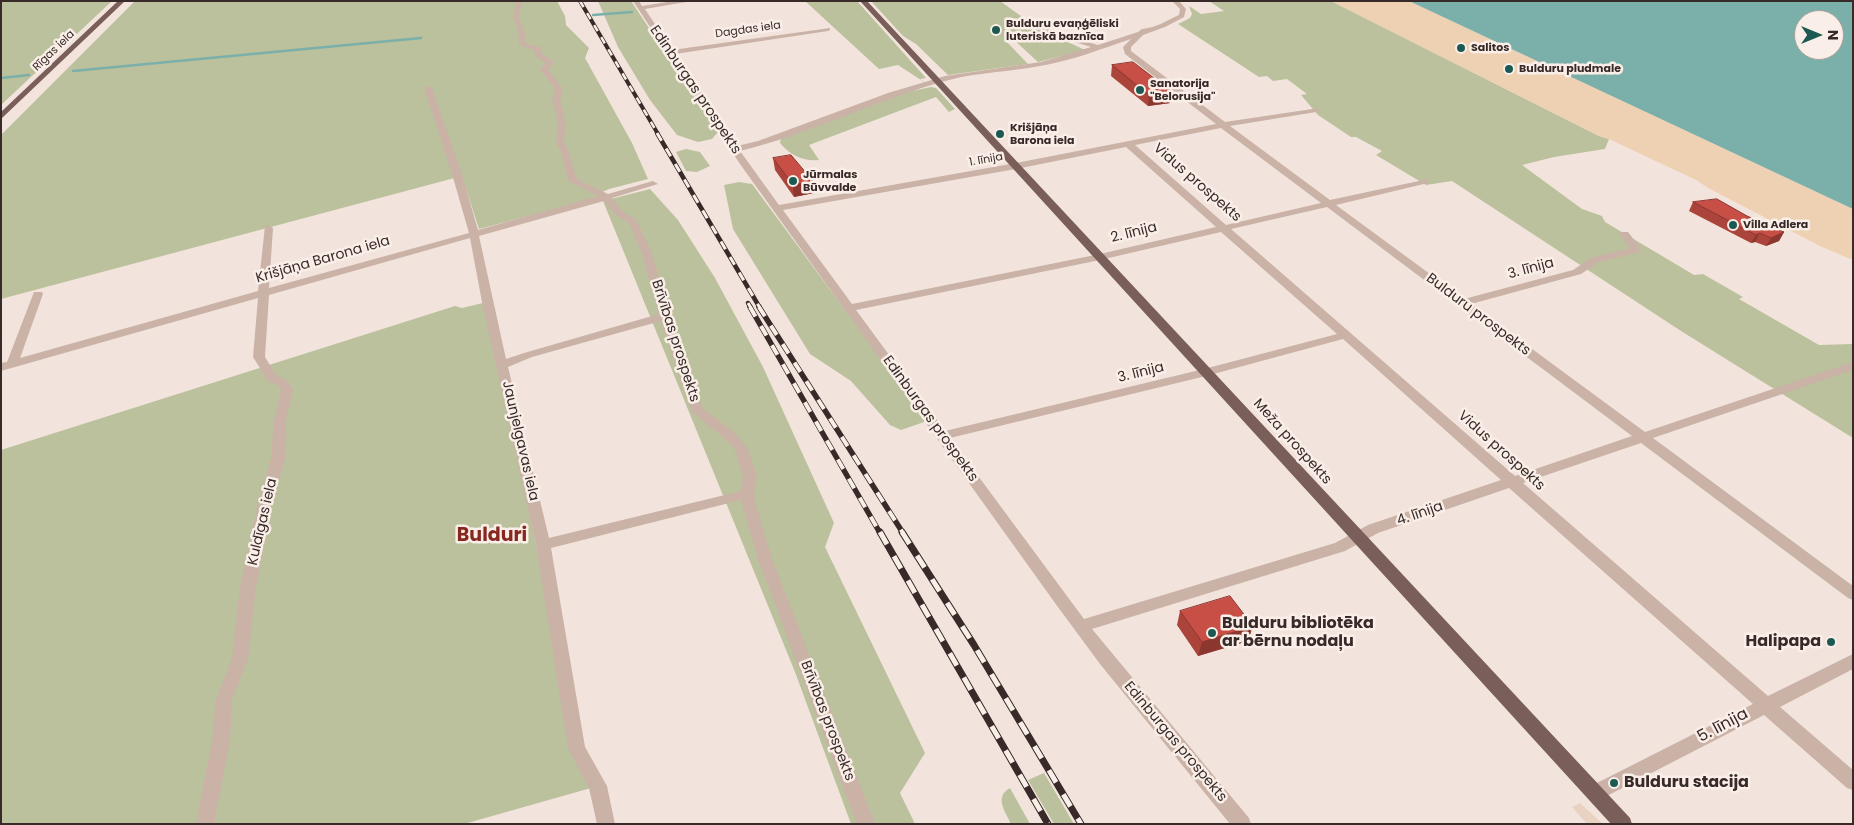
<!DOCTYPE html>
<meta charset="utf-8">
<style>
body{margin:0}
#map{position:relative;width:1854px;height:825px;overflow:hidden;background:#f2e4dc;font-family:Poppins,sans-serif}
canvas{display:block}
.frame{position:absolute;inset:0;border:2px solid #372a28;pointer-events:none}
.north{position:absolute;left:1794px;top:10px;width:50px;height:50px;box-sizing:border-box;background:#faefe8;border:1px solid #aca09b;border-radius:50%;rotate:90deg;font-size:14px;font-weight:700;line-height:20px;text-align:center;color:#372a28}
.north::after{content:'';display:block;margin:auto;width:18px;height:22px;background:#1d5953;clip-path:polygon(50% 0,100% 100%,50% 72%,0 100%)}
</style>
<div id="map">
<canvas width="1854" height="825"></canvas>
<div class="frame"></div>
<div class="north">N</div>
</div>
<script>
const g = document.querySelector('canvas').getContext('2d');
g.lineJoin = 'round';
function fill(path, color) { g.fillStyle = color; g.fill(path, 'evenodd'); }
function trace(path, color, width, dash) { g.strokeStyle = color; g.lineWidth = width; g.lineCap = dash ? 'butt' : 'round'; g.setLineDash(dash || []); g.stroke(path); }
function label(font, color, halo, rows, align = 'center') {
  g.font = font + ' Poppins,sans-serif'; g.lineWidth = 5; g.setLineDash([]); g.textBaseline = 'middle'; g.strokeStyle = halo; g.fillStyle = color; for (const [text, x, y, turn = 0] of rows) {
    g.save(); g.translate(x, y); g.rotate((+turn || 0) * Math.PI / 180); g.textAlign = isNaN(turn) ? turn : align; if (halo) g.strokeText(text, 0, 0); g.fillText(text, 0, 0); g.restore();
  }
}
const green = new Path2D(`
 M1,1H112L1,105Z
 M135,1H557L565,16L566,25L589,48L585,58L632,143L648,179L609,189L600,193L605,196L479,229L462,176L1,299V135Z
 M598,1H631L718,132L712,139L698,142L677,135L650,100L618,47Z
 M805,1H857L926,78L920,79L927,84L898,65L879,69Z
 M871,1H1000L1046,34L1057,37L1085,50L1038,62L1013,39L1005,40L1028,64L948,75L916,44L903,36Z
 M1209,1H1331L1599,136L1609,139L1605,149L1554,157L1522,165L1582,209L1602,216L1605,222L1694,275L1703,274L1743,297L1739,299L1819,345L1853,344V438L1681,331L1452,181L1426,185L1376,155L1382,151L1356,137H1351L1318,115L1301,95L1307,94L1287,79L1273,81L1267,76L1259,77L1178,24L1190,18L1192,14L1189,6L1201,14L1224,11Z
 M931,87L936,88L955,109L949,112L936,97L809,145L819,160C804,162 790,155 780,143L781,138L903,93Z
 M686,149L700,152L710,166L697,172L686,171L676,152Z
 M739,182L752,184L927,421L901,430L890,425L851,381L810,354L733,229L724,185Z
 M650,189L678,220L715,278L763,367L834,523L825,547L925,753L900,793L915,824H851L795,672L603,201Z
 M487,302L577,748L598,786L464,824H1V450L455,306L462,308Z
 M1044,773L1074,824H1054L1028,780Z
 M1010,788L1030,824H1011C1005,811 994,797 1010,788Z`);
const sand = new Path2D(`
 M1331,1H1409L1853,209V260L1822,247L1710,189L1696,180L1609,139L1599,136Z`);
const plaza = new Path2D(`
 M1580,803L1603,824H1587L1572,807Z`);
const water = new Path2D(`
 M1409,1H1853V209ZM1804,20H1834V50H1804Z`);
const stream = new Path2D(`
 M593,15L632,12
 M73,71L421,38
 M1,78L29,75`);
const minor = new Path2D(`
 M516,1H522L519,19L524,29L526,44L540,47L542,54L553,61L554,63L548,69L563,89L560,98L566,124L564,142L569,152L577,179L608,194L653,181L658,184L612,198L623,212L636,219L652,254L683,355L703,409L734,432L748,449L757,477L754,494L756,505L772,559L875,824H857L758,559L741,500L551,548L585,747L607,786L615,824H597L589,788L568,748L536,545L482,302L470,238L269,295L265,357L276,375L288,381L293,390L286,420L285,459L273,500L256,587L248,658L232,700L230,741L214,824H196L212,741L216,700L232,658L240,587L259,500L271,459L274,420L281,390L279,386L268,381L253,357L258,298L1,371V363L7,362L34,292H42L43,294L20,358L258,291L265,226L268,225L273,228L269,288L469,233L452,174L424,88L425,86L432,88L462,174L478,230L598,196L568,181L561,152L556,142L558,124L552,98L555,89L540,69L546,63L536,57L534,50L519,45L518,29L513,19ZM604,201L617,216L629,223L642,254L659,314L524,353L506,359L479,236ZM661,321L691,411L724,438L735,450L743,477L741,491L549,538L508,367L532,357Z
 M633,1H639L642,6L673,1H692L645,9L672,50L830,28V30L828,31L675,54L737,146L758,141L888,93L945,76L1041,62L1091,47L1052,35L1026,20V18H1030L1056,33L1098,45L1138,32L1142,29C1155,28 1166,21 1179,15L1180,9L1172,1H1179L1186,9L1184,17L1165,27L1143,35L1131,47V51L1225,122L1319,108L1320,110L1316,112L1230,126L1330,200L1428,179V183L1336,205L1464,299L1573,270L1591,258L1630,248L1619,234L1620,232H1628L1639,246V252L1599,262L1581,274L1471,304L1645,432L1853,362V370L1653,438L1853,586V600L1848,598L1641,443L1523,483L1768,696L1853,654V669L1780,707L1853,770V790L1847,788L1764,715L1601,799L1595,801L1589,799L1586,793L1589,787L1753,704L1509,488L1378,533L1345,551L1092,629L1249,818L1251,824H1230L1100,664L1055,603L740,164ZM1131,39L1123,47L1125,54L1216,124L1016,163L779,205L740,151C811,134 878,99 949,80C979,72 1010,72 1040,66C1071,61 1101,49 1131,39ZM1221,128L1321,203L1226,225L1135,145ZM1126,147L1216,227L1100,254L852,304L783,210L1016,169ZM1327,207L1632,436L1515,476L1231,229ZM1221,232L1337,334L1204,369L945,431L856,310L1100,260ZM1343,339L1501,480L1368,525L1335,543L1084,619L950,438L1206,376Z`);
const major = new Path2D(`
 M118,1H125L1,119V112Z
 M860,1H867L1630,818L1632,824H1611Z`);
const railFar3 = new Path2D(`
 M580,1L658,134`);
const railFar2 = new Path2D(`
 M657,133L760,308
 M748,303L751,308`);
const railFar1 = new Path2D(`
 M750,307L880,533
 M759,307L903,533`);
const rail = new Path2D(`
 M880,532L1048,824
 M902,532L974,645L1081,824`);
const wall = new Path2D(`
 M1112,65L1171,91L1170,103L1148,106L1111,76Z
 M773,158L814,193L794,197L775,170Z
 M1693,202L1747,216L1784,232L1779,241L1766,246L1755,242L1751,243L1689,211Z
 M1180,611L1248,641L1198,656L1177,625Z`);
const shadedWall = new Path2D(`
 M1171,91L1170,103L1148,106L1149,95Z
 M813,181L814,193L794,197L793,185Z
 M1784,232L1779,241L1766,246L1771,238Z
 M1760,233L1755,242L1751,243L1756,235Z
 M1253,626L1248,641L1198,656L1202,642Z`);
const building = new Path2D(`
 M1133,62L1171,91L1149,95L1112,65Z
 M791,155L813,181L793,185L773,158Z
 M1717,199L1747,216L1784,232L1771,238L1760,233L1756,235L1693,202Z
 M1230,596L1253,626L1202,642L1180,611Z`);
const markers = [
 [996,30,5,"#1d5953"],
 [1461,48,5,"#1d5953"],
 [1509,69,5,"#1d5953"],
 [1140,90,5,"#1d5953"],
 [1000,134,5,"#1d5953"],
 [793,181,5,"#1d5953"],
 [1733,225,5,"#1d5953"],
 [1212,633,5,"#1d5953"],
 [1831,642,5,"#1d5953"],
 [1614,783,5,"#1d5953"]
];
const farPoinames = [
 ["Bulduru evaņģēliski",1006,24],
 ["luteriskā baznīca",1006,37],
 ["Salitos",1471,48],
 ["Bulduru pludmale",1519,69],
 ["Sanatorija",1150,84],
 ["\"Belorusija\"",1150,97],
 ["Krišjāņa",1010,128],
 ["Barona iela",1010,141],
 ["Jūrmalas",803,175],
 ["Būvvalde",803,188],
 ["Villa Adlera",1743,225]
];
const farStreetnames = [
 ["Dagdas iela",748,30,-8],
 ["Rīgas iela",54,51,-44],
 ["1. līnija",986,160,-10]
];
const streetNames = [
 ["Edinburgas prospekts",695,90,56],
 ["Vidus prospekts",1197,183,41],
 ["2. līnija",1134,233,-14],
 ["Krišjāņa Barona iela",323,260,-16],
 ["3. līnija",1531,269,-15],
 ["Bulduru prospekts",1478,315,37],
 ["Brīvības prospekts",675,341,72],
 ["3. līnija",1141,373,-14],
 ["Edinburgas prospekts",930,419,54],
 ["Jaunjelgavas iela",520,441,77],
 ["Meža prospekts",1292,442,48],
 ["Vidus prospekts",1501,451,42],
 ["4. līnija",1420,514,-19],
 ["Kuldīgas iela",263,522,-77],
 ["Brīvības prospekts",827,721,69],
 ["Edinburgas prospekts",1175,742,50]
];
const nearPoinames = [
 ["Bulduru bibliotēka",1222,624],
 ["ar bērnu nodaļu",1222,642],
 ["Halipapa",1821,642,"right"],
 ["Bulduru stacija",1624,783]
];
const nearStreetnames = [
 ["5. līnija",1723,726,-28]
];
const districtNames = [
 ["Bulduri",492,536]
];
fill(green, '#bbc19c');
fill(sand, '#eed0b2');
fill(plaza, '#ead2c3');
fill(water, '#7ab0a9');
trace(stream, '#7ab0a9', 2.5);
fill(minor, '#cab2a7');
fill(major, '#795e59');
trace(railFar3, '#372a28', 4);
trace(railFar2, '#372a28', 4.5);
trace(railFar1, '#372a28', 5.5);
trace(rail, '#372a28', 7);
trace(railFar3, '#faefe8', 2.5, [7]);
trace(railFar2, '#faefe8', 3, [9]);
trace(railFar1, '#faefe8', 4, [11]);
trace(rail, '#faefe8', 5, [14]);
fill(wall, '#ab443b');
fill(shadedWall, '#8b3730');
fill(building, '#c74f45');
trace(building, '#8b3730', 1);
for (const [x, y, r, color] of markers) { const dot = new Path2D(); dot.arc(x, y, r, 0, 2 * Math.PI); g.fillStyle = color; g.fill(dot); trace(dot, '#faefe8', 2); }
label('bold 11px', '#372a28', '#faefe8', farPoinames, 'left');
label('11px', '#372a28', '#faefe8', farStreetnames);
label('14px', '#372a28', '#faefe8', streetNames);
label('bold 16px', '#372a28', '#faefe8', nearPoinames, 'left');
label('16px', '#372a28', '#faefe8', nearStreetnames);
label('bold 19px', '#872820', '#faefe8', districtNames);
</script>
